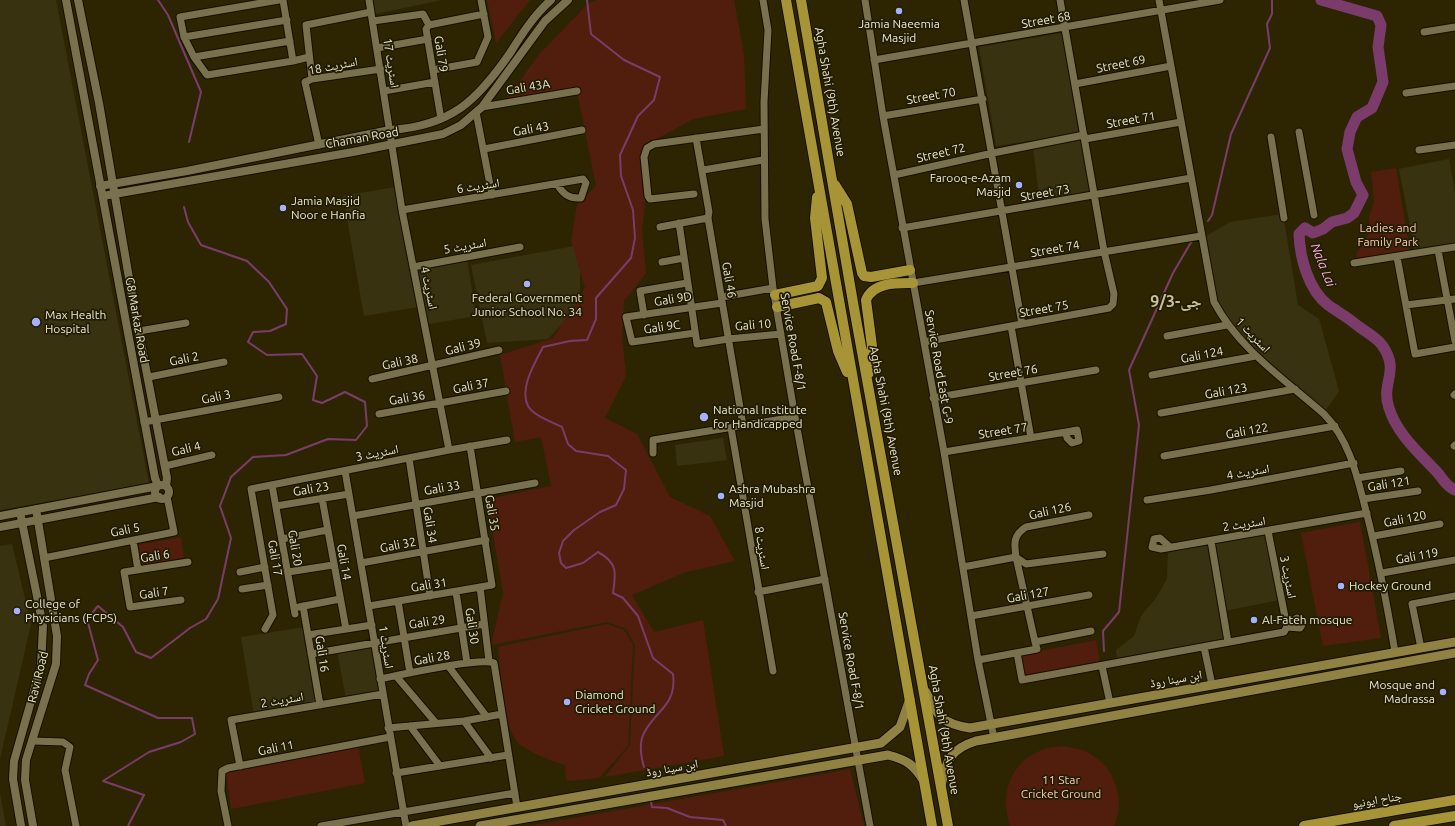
<!DOCTYPE html>
<meta charset="utf-8">
<style>
body{margin:0}
canvas{display:block;background:#2d2501}
</style>
<canvas width="1455" height="826"></canvas>
<script>
const g = document.querySelector('canvas').getContext('2d');
g.lineJoin = 'round';
function fill(path, color) { g.fillStyle = color; g.fill(path, 'evenodd'); }
function trace(path, color, width, dash) { g.strokeStyle = color; g.lineWidth = width; g.lineCap = dash ? 'butt' : 'round'; g.setLineDash(dash || []); g.stroke(path); }
function label(font, color, halo, rows, align = 'center') {
  g.font = font + ' Ubuntu,"Noto Naskh Arabic",sans-serif'; g.lineWidth = 3.5; g.setLineDash([]); g.textBaseline = 'middle'; g.strokeStyle = halo; g.fillStyle = color; for (const [text, x, y, turn = 0] of rows) {
    g.save(); g.translate(x, y); g.rotate((+turn || 0) * Math.PI / 180); g.textAlign = isNaN(turn) ? turn : align; if (halo) g.strokeText(text, 0, 0); g.fillText(text, 0, 0); g.restore();
  }
}
const built = new Path2D(`
 M0,0H56L149,484L0,510Z
 M373,0H442L375,14Z
 M1062,33L1080,133L996,146L979,47Z
 M1082,138L1091,194L1040,203L1033,147Z
 M1449,159L1455,193V244L1415,251L1399,169Z
 M395,187L418,307L364,316L343,196Z
 M1283,214L1298,305L1319,319L1339,391L1325,411L1257,353L1229,325L1217,300L1205,237L1230,222Z
 M580,245V304L548,339L487,343L471,265Z
 M467,259L476,316L429,324L417,268Z
 M723,438L727,460L677,466L675,445Z
 M1267,534L1279,600L1224,611L1212,543Z
 M12,544L31,624L0,759V546Z
 M1208,544L1225,640L1117,658L1116,650L1134,636L1141,616L1156,598L1167,579L1168,552Z
 M305,627L318,704L254,715L241,637Z
 M374,643L381,694L346,699L337,650Z
 M0,793L6,826H0Z`);
const green = new Path2D(`
 M487,0H530L496,43Z
 M597,0H734L744,55L746,109L693,119L651,142L642,230L646,273L624,301L622,336L626,376L605,418L637,434L670,497L710,516L735,561L686,572L632,595L654,632L703,620L724,756L605,777L630,745L635,645L626,629L607,622L491,645L503,593L487,499L551,486L541,437L515,442L500,355L553,338L585,288L571,241L577,204L596,186L577,91L507,99L540,53L588,4Z
 M1396,168L1410,252L1356,260L1357,253L1371,229L1369,217L1374,202L1371,172Z
 M1360,522L1381,638L1323,646L1301,533Z
 M181,537L184,558L141,565L138,545Z
 M607,624L624,630L633,645L628,746L599,778L566,781L565,765C554,762 522,750 516,740C500,715 501,677 498,647Z
 M1096,640L1100,664L1024,677L1020,655Z
 M358,746L365,783L231,809L226,771Z
 M1063,746C1073,748 1082,749 1090,754C1115,767 1126,800 1114,826H1010C1000,794 1009,763 1042,750C1048,747 1057,747 1063,746Z
 M850,769L864,826H528L823,774Z`);
const stream = new Path2D(`
 M158,0L168,15L201,92L189,142
 M587,0L591,34L624,60L660,77L654,100L638,116L620,155L621,176L633,210L635,238L631,258L596,298V319L587,340L570,341L543,347C535,363 519,388 528,406C534,416 552,422 562,427L568,444L576,451L608,456L626,470L624,489L616,505L600,512L574,530L563,541L559,553L561,563L566,568L583,563L598,552C618,563 616,573 613,593L623,598L638,616L653,658L673,674C677,705 656,710 644,733C639,743 641,757 644,767
 M1208,221L1212,215L1231,134L1270,48L1267,24L1272,14V0
 M1104,651L1103,631L1119,612L1139,425L1129,370L1173,273L1193,239
 M651,802L652,807L667,808L690,817L723,820L726,826
 M128,826L144,795L103,781L149,752L181,742L195,734L192,718H158L85,685L89,674L98,660L87,619L98,606L123,627L136,652L151,658L190,628L206,619L218,599L231,538L220,506L231,477L253,457L286,455L328,439L356,440L367,426L365,402L345,392L322,403L313,400L317,376L302,354L267,355L248,342L253,332L270,331L286,324L287,309L269,282L247,261L201,245L188,222L184,207`);
const river = new Path2D(`
 M1321,0L1377,16L1381,25L1378,47L1383,82L1372,108L1357,117L1350,132L1347,149L1356,182L1363,195L1354,213L1347,218L1332,222L1323,229L1313,233L1305,228L1299,234C1300,258 1308,289 1328,305C1338,312 1349,318 1358,326C1366,332 1376,337 1382,345C1401,372 1380,382 1389,408C1396,432 1418,452 1434,469C1442,476 1444,485 1455,490`);
const minor = new Path2D(`
 M279,0L180,17L184,37L287,20
 M283,0L293,61L309,57
 M369,0L402,210L449,450
 M763,0L768,30L764,102L765,219L773,288L795,417L870,826
 M865,0L883,116L944,452L978,660L994,738
 M964,0L1022,324
 M1159,0L1214,302C1239,349 1284,379 1324,414C1350,441 1357,476 1366,511C1378,558 1387,604 1395,652
 M373,21L423,14L429,25
 M429,25L426,29L441,119
 M429,25L484,14
 M1424,32L1455,27
 M184,37L194,57L290,41
 M377,48L428,39
 M194,57L207,75L293,61
 M874,60L1220,0
 M433,70L477,62L488,37L481,0
 M312,79L306,25L371,12
 M1075,84L1171,66
 M384,91L435,82
 M1406,93L1455,86
 M482,107L577,91
 M476,112L492,195
 M883,116L983,99
 M1299,132L1314,215
 M1271,137L1284,218
 M696,138L709,212L708,218L743,425
 M1085,139L1181,122
 M319,145L305,82L312,79L381,69
 M484,149L582,130
 M1419,150L1455,145
 M703,170L763,160
 M894,175L993,153L1084,135
 M694,194L650,199L648,196L644,157L647,148L654,144L764,129
 M402,210L583,179L586,183L581,198C569,199 563,194 557,184
 M679,223L697,344L728,339L781,334
 M660,227L708,218
 M902,228L1191,178
 M1438,250L1455,341
 M1397,257L1415,354L1455,347
 M662,262L684,258
 M1354,263L1455,247
 M413,267L520,247
 M913,283L1201,236
 M722,297L773,288
 M1406,305L1455,299
 M644,315L640,291L687,283
 M1011,326L1031,438
 M139,331L186,323
 M695,333L632,342L626,317L722,303
 M1167,336L1227,325
 M924,342L1109,308L1113,304L1114,294L1104,251L1060,0
 M1152,375L1256,356
 M149,377L224,362
 M372,379L499,350
 M1454,395L1455,394
 M933,398L1096,370
 M1161,413L1295,389
 M379,414L506,391
 M144,422L279,397
 M731,428L773,671
 M1454,446L1455,445
 M944,452L1066,432L1077,430L1079,441L1072,443L1067,438L1066,432
 M653,453V440L795,417
 M1164,456L1335,426
 M409,458L430,596
 M165,466L212,455
 M345,471L406,826
 M1357,478L1401,471
 M272,485L295,614
 M322,498L346,629
 M1363,499L1418,491
 M1147,500L1211,490L1354,463
 M276,506L349,494
 M353,516L535,483
 M1374,536L1440,524
 M282,539L327,530
 M133,540L138,570
 M1211,541L1228,642
 M1170,547L1160,538L1154,539L1152,547L1161,549L1367,513
 M44,558L174,532L167,497
 M361,563L486,540
 M963,567L1016,557L1026,564L1103,554
 M240,572L265,567
 M288,572L333,565
 M1382,573L1455,560
 M480,587L489,661
 M242,589L268,585
 M456,592L467,663
 M758,592L825,579
 M181,600L130,607L124,572L188,562
 M398,601L410,673
 M303,606L320,705
 M369,606L492,585L470,446
 M299,607L340,599
 M971,616L1089,595
 M265,629L273,615L251,489L449,450L507,440
 M308,635L372,625
 M1035,642L1016,557C1014,544 1013,535 1026,527L1089,515
 M1204,647L1212,685
 M1421,648L1412,604L1455,596
 M1017,653L1022,680L1284,632C1288,625 1290,621 1297,618L1302,620V625L1300,628L1287,627L1268,531
 M311,654L484,624
 M978,660L1037,649L1035,642L1091,631
 M1102,666L1110,703
 M449,667L487,717
 M396,676L436,723
 M380,679C400,675 480,657 494,663L517,807
 M464,721L502,714
 M410,726L440,766
 M388,728L464,721L491,758
 M32,741L63,742L70,747L65,770L76,826
 M240,766L231,720L383,694
 M396,773L508,755
 M228,826L221,791L222,771L228,768L390,737
 M321,826L515,793`);
const tertiary = new Path2D(`
 M78,0L99,103L134,307L167,478L166,486
 M100,186L187,171L390,130C451,126 477,101 510,53C522,34 534,15 551,0
 M103,196L353,152L443,134L461,125L482,107L545,21L568,0
 M155 492a7 7 0 1 1 14 0a7 7 0 1 1-14 0Z
 M20,512L43,626L41,666L14,761L13,779L21,826
 M0,516L158,486L155,478L66,0
 M0,527L159,497
 M33,826L25,780L26,760L56,664L57,636L36,509`);
const secondary = new Path2D(`
 M926,692C937,717 943,724 970,728L1455,642
 M941,786C946,761 950,749 976,741L1455,653
 M412,826L881,743L900,727L910,699
 M480,826L888,755C907,760 913,764 924,781`);
const primary = new Path2D(`
 M786,0L932,826
 M801,0L854,308L948,826
 M835,185L847,204L862,273L864,276L871,277L910,270
 M775,295L818,286L822,278L815,218L817,197
 M777,307L819,298L826,302L838,351L847,372
 M869,373L872,346L866,300C873,282 897,283 913,283
 M1304,826L1455,800
 M1394,826L1455,816`);
const markers = [
 [899,11,4,"#a6b1fc"],
 [1019,185,4,"#a6b1fc"],
 [283,208,4,"#a6b1fc"],
 [527,284,4,"#a6b1fc"],
 [36,322,5,"#a6b1fc"],
 [704,417,5,"#a6b1fc"],
 [721,496,4,"#a6b1fc"],
 [1341,586,4,"#a6b1fc"],
 [17,611,4,"#a6b1fc"],
 [1254,620,4,"#a6b1fc"],
 [1443,692,4,"#a6b1fc"],
 [567,702,4,"#a6b1fc"]
];
const streetNames = [
 ["Street 68",1046,20,-10],
 ["Gali 79",441,54,81],
 ["اسٹریٹ 17",391,63,81],
 ["Street 69",1121,64,-11],
 ["اسٹریٹ 18",333,66,-11],
 ["Gali 43A",528,87,-9],
 ["Agha Shahi (9th) Avenue",830,92,80],
 ["Street 70",931,96,-10],
 ["Street 71",1131,120,-10],
 ["Gali 43",531,129,-10],
 ["Chaman Road",362,138,-10],
 ["Street 72",941,153,-13],
 ["اسٹریٹ 6",478,186,-9],
 ["Street 73",1045,193,-10],
 ["اسٹریٹ 5",465,246,-10],
 ["Street 74",1055,249,-10],
 ["Gali 46",729,280,80],
 ["اسٹریٹ 4",429,288,78],
 ["Gali 9D",673,299,-9],
 ["Street 75",1044,309,-10],
 ["G8 Markaz Road",137,320,80],
 ["Gali 10",753,325,-5],
 ["Gali 9C",662,327,-8],
 ["اسٹریٹ 1",1253,335,46],
 ["Service Road F-8/1",793,342,80],
 ["Gali 39",463,347,-14],
 ["Gali 124",1202,355,-11],
 ["Gali 2",184,359,-11],
 ["Gali 38",400,362,-12],
 ["Service Road East G-9",939,367,80],
 ["Street 76",1013,373,-10],
 ["Gali 37",471,386,-11],
 ["Gali 123",1226,391,-10],
 ["Gali 3",216,397,-11],
 ["Gali 36",407,398,-10],
 ["Agha Shahi (9th) Avenue",886,411,79],
 ["Street 77",1003,431,-9],
 ["Gali 122",1247,431,-10],
 ["Gali 4",186,449,-13],
 ["اسٹریٹ 3",377,453,-11],
 ["اسٹریٹ 4",1248,472,-10],
 ["Gali 121",1389,484,-9],
 ["Gali 33",442,488,-10],
 ["Gali 23",311,489,-10],
 ["Gali 126",1050,511,-12],
 ["Gali 35",492,513,80],
 ["Gali 120",1405,519,-11],
 ["اسٹریٹ 2",1244,524,-9],
 ["Gali 34",430,525,81],
 ["Gali 5",125,530,-11],
 ["Gali 32",398,545,-11],
 ["Gali 20",295,548,80],
 ["اسٹریٹ 8",762,548,81],
 ["Gali 6",155,556,-9],
 ["Gali 119",1417,556,-10],
 ["Gali 17",275,558,80],
 ["Gali 14",344,562,80],
 ["اسٹریٹ 3",1288,577,79],
 ["Gali 31",429,585,-9],
 ["Gali 7",154,593,-8],
 ["Gali 127",1028,595,-10],
 ["Gali 29",427,622,-9],
 ["Gali 30",472,626,81],
 ["اسٹریٹ 1",386,647,81],
 ["Gali 16",322,654,81],
 ["Gali 28",432,658,-10],
 ["Service Road F-8/1",851,661,80],
 ["Ravi Road",38,677,-76],
 ["ابن سینا روڈ",1176,679,-10],
 ["اسٹریٹ 2",282,700,-10],
 ["Agha Shahi (9th) Avenue",944,730,80],
 ["Gali 11",276,748,-11],
 ["ابن سینا روڈ",672,768,-10],
 ["جناح ایونیو",1377,800,-10]
];
const poiNames = [
 ["Jamia Naeemia",899,24,"center"],
 ["Masjid",899,38,"center"],
 ["Farooq-e-Azam",1011,178,"right"],
 ["Masjid",1011,192,"right"],
 ["Jamia Masjid",291,201],
 ["Noor e Hanfia",291,215],
 ["Federal Government",527,298,"center"],
 ["Junior School No. 34",527,312,"center"],
 ["Max Health",45,315],
 ["Hospital",45,329],
 ["National Institute",713,410],
 ["for Handicapped",713,424],
 ["Ashra Mubashra",729,489],
 ["Masjid",729,503],
 ["Hockey Ground",1349,586],
 ["College of",25,604],
 ["Physicians (FCPS)",25,618],
 ["Al-Fateh mosque",1262,620],
 ["Mosque and",1435,685,"right"],
 ["Madrassa",1435,699,"right"],
 ["Diamond",575,695],
 ["Cricket Ground",575,709]
];
const parkNames = [
 ["Ladies and",1388,228],
 ["Family Park",1388,242],
 ["11 Star",1061,780],
 ["Cricket Ground",1061,794]
];
const waterNames = [
 ["Nala Lai",1323,265,68]
];
const districtNames = [
 ["جی-9/3",1176,302]
];
fill(built, '#393210');
fill(green, '#511d0c');
trace(stream, '#7b3c6c', 2);
trace(river, '#7b3c6c', 11);
trace(minor, '#140e00', 9);
trace(tertiary, '#140e00', 10);
trace(secondary, '#140e00', 11);
trace(primary, '#140e00', 12);
trace(minor, '#79714d', 7);
trace(tertiary, '#79714d', 8);
trace(secondary, '#908242', 9);
trace(primary, '#a69437', 10);
for (const [x, y, r, color] of markers) { const dot = new Path2D(); dot.arc(x, y, r, 0, 2 * Math.PI); g.fillStyle = color; g.fill(dot); trace(dot, '#211c02', 1.5); }
label('12px', '#eae6d2', '#211c02', streetNames);
label('12px', '#eae6d2', '#211c02', poiNames, 'left');
label('12px', '#f9ccbf', '#211c02', parkNames);
label('italic 13px', '#fab0e5', '#211c02', waterNames);
label('bold 16px', '#c9c099', '#211c02', districtNames);
</script>
